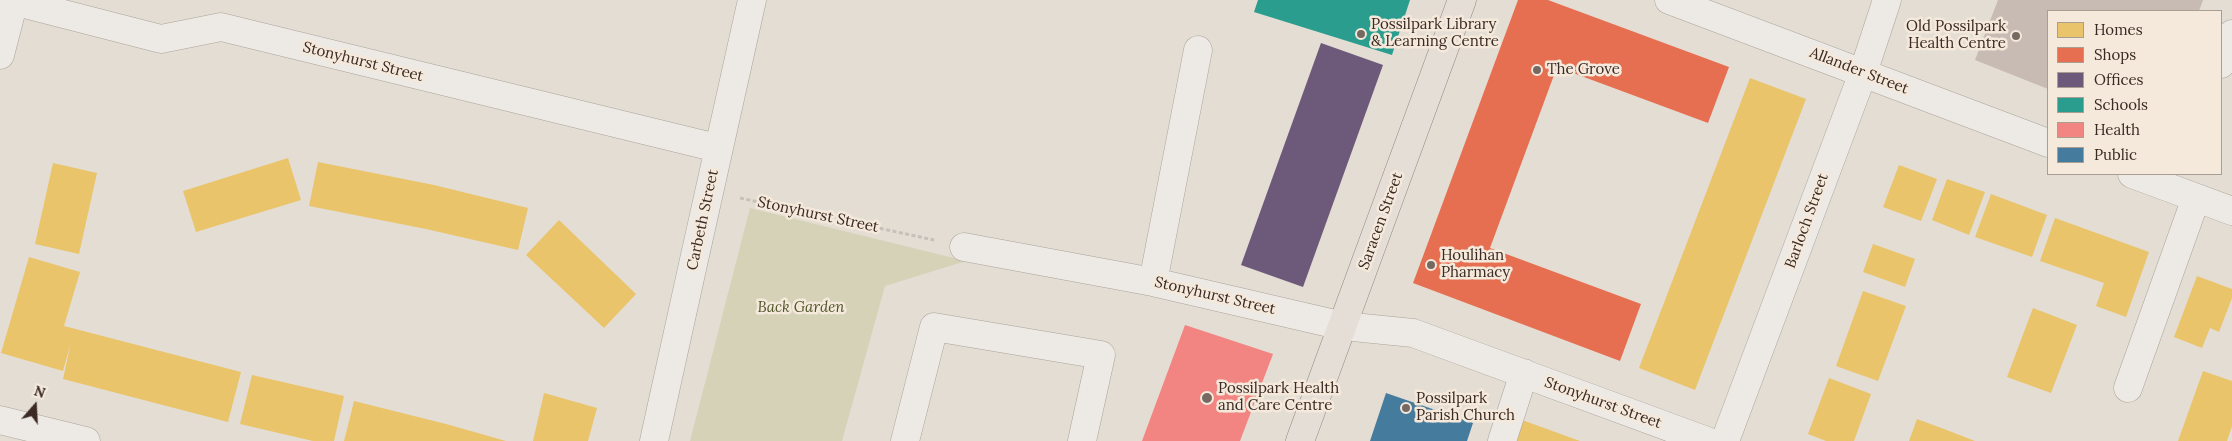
<!DOCTYPE html>
<style>
body{margin:0}
#map{position:relative;width:2232px;height:441px;overflow:hidden;background:#e4ddd3;font-family:Lora,serif}
canvas{display:block}
.legend{position:absolute;left:2047px;top:10px;width:175px;height:165px;box-sizing:border-box;background:#f4e9db;border:1px solid #aa9d91;margin:0;padding:6px 9px;list-style:none;font-size:15px;color:#3a2a23}
.legend li{display:flex;align-items:center;gap:10px;height:25px}
.legend b{width:25px;border:1px solid #aa9d91}
.north{position:absolute;left:10px;top:381px;width:50px;height:50px;-webkit-text-stroke:4px #f4e9db;paint-order:stroke;rotate:19deg;font-size:14px;font-weight:700;line-height:20px;text-align:center;color:#3a2a23}
.north::after{content:'';display:block;margin:auto;width:18px;height:22px;background:#3a2a23;clip-path:polygon(50% 0,100% 100%,50% 72%,0 100%)}
</style>
<div id="map">
<canvas width="2232" height="441"></canvas>
<ul class="legend">
<li><b style="height:14px;background:#e9c46a"></b>Homes</li>
<li><b style="height:14px;background:#e76f51"></b>Shops</li>
<li><b style="height:14px;background:#6d597a"></b>Offices</li>
<li><b style="height:14px;background:#2a9d8f"></b>Schools</li>
<li><b style="height:14px;background:#f28482"></b>Health</li>
<li><b style="height:14px;background:#457b9d"></b>Public</li>
</ul>
<div class="north">N</div>
</div>
<script>
const g = document.querySelector('canvas').getContext('2d');
g.lineJoin = 'round';
function fill(path, color) { g.fillStyle = color; g.fill(path, 'evenodd'); }
function trace(path, color, width, dash) { g.strokeStyle = color; g.lineWidth = width; g.lineCap = dash ? 'butt' : 'round'; g.setLineDash(dash || []); g.stroke(path); }
function label(font, color, halo, rows, align = 'center') {
  g.font = font + ' Lora,serif'; g.lineWidth = 5; g.setLineDash([]); g.textBaseline = 'middle'; g.strokeStyle = halo; g.fillStyle = color; for (const [text, x, y, turn = 0] of rows) {
    g.save(); g.translate(x, y); g.rotate((+turn || 0) * Math.PI / 180); g.textAlign = isNaN(turn) ? turn : align; if (halo) g.strokeText(text, 0, 0); g.fillText(text, 0, 0); g.restore();
  }
}
const green = new Path2D(`
 M750,208L966,261L885,286L842,441H690Z`);
const homes = new Path2D(`
 M1750,78L1806,99L1695,390L1639,368Z
 M288,158L301,200L196,232L183,191Z
 M318,162L434,185L528,208L518,250L426,229L309,206Z
 M53,163L97,173L79,254L35,244Z
 M1899,165L1937,179L1921,221L1883,207Z
 M1947,179L1985,192L1969,235L1932,220Z
 M1991,194L2047,215L2032,257L1975,237Z
 M2055,218L2149,252L2126,317L2096,306L2104,283L2040,261Z
 M559,220L636,294L604,328L526,255Z
 M1873,244L1915,259L1905,287L1863,272Z
 M29,257L80,272L64,326L241,372L228,422L63,379L71,342L63,371L1,353Z
 M2197,276L2232,289V298L2219,332L2210,328L2202,348L2174,337Z
 M1863,291L1906,306L1878,381L1836,366Z
 M2033,308L2077,325L2051,393L2007,377Z
 M2203,371L2232,381V426L2227,441H2178Z
 M252,375L344,396L334,441H313L240,424Z
 M1829,378L1871,394L1854,441H1826L1808,434Z
 M544,393L597,408L588,441H533Z
 M354,401L446,424L506,441H344Z
 M1917,419L1944,429L1975,441H1909Z
 M1522,420L1580,441H1515Z`);
const shops = new Path2D(`
 M1518,0H1548L1729,67L1708,123L1557,67L1490,248L1641,304L1620,361L1413,283Z`);
const offices = new Path2D(`
 M1321,43L1383,65L1303,287L1241,265Z`);
const schools = new Path2D(`
 M1258,0H1410L1392,55L1254,12Z`);
const health = new Path2D(`
 M1185,325L1273,354L1240,441H1142Z`);
const public = new Path2D(`
 M1386,393L1473,423L1467,441H1370Z`);
const building = new Path2D(`
 M1998,0H2203L2199,11H2048V89L1975,60Z`);
const path = new Path2D(`
 M740,198L934,240`);
const minor = new Path2D(`
 M9,0L161,39L221,27L717,148
 M1669,0L2048,143
 M0,55L14,1
 M2221,64L2232,34
 M2132,174L2232,211
 M964,247L1153,282L1343,326L1413,333L1707,441
 M1153,282L1198,50
 M2128,388L2196,198
 M0,420L86,441
 M654,441C687,294 718,147 752,0
 M905,441L934,327L1101,355L1082,441
 M1502,441L1524,373
 M1725,441L1863,73L1887,0`);
const major = new Path2D(`
 M1300,441L1462,0`);
const markers = [
 [1361,34,5,"#766961"],
 [2016,36,5,"#766961"],
 [1537,70,5,"#766961"],
 [1431,265,5,"#766961"],
 [1207,398,6,"#766961"],
 [1406,408,5,"#766961"]
];
const poiNames = [
 ["Possilpark Library",1371,25],
 ["& Learning Centre",1371,42],
 ["Old Possilpark",2006,27,"right"],
 ["Health Centre",2006,44,"right"],
 ["The Grove",1547,70],
 ["Houlihan",1441,256],
 ["Pharmacy",1441,273],
 ["Possilpark Health",1218,389],
 ["and Care Centre",1218,406],
 ["Possilpark",1416,399],
 ["Parish Church",1416,416]
];
const streetNames = [
 ["Stonyhurst Street",363,62,14],
 ["Allander Street",1859,71,21],
 ["Stonyhurst Street",818,215,12],
 ["Carbeth Street",703,220,-78],
 ["Saracen Street",1381,221,-70],
 ["Barloch Street",1807,221,-70],
 ["Stonyhurst Street",1215,296,13],
 ["Stonyhurst Street",1603,403,20]
];
const parkNames = [
 ["Back Garden",801,308]
];
fill(green, '#d6d2b7');
fill(homes, '#e9c46a');
fill(shops, '#e76f51');
fill(offices, '#6d597a');
fill(schools, '#2a9d8f');
fill(health, '#f28482');
fill(public, '#457b9d');
fill(building, '#c8bbb4');
trace(minor, '#aaa39b', 29);
trace(major, '#908882', 29);
trace(path, '#c6c0ba', 3, [4, 2.5]);
trace(minor, '#ede9e4', 28);
trace(major, '#e5ded6', 28);
for (const [x, y, r, color] of markers) { const dot = new Path2D(); dot.arc(x, y, r, 0, 2 * Math.PI); g.fillStyle = color; g.fill(dot); trace(dot, '#f4e9db', 2); }
label('15px', '#3a2a23', '#f4e9db', poiNames, 'left');
label('15px', '#3a2a23', '#f4e9db', streetNames);
label('italic 15px', '#51552b', '#f4e9db', parkNames);
</script>
